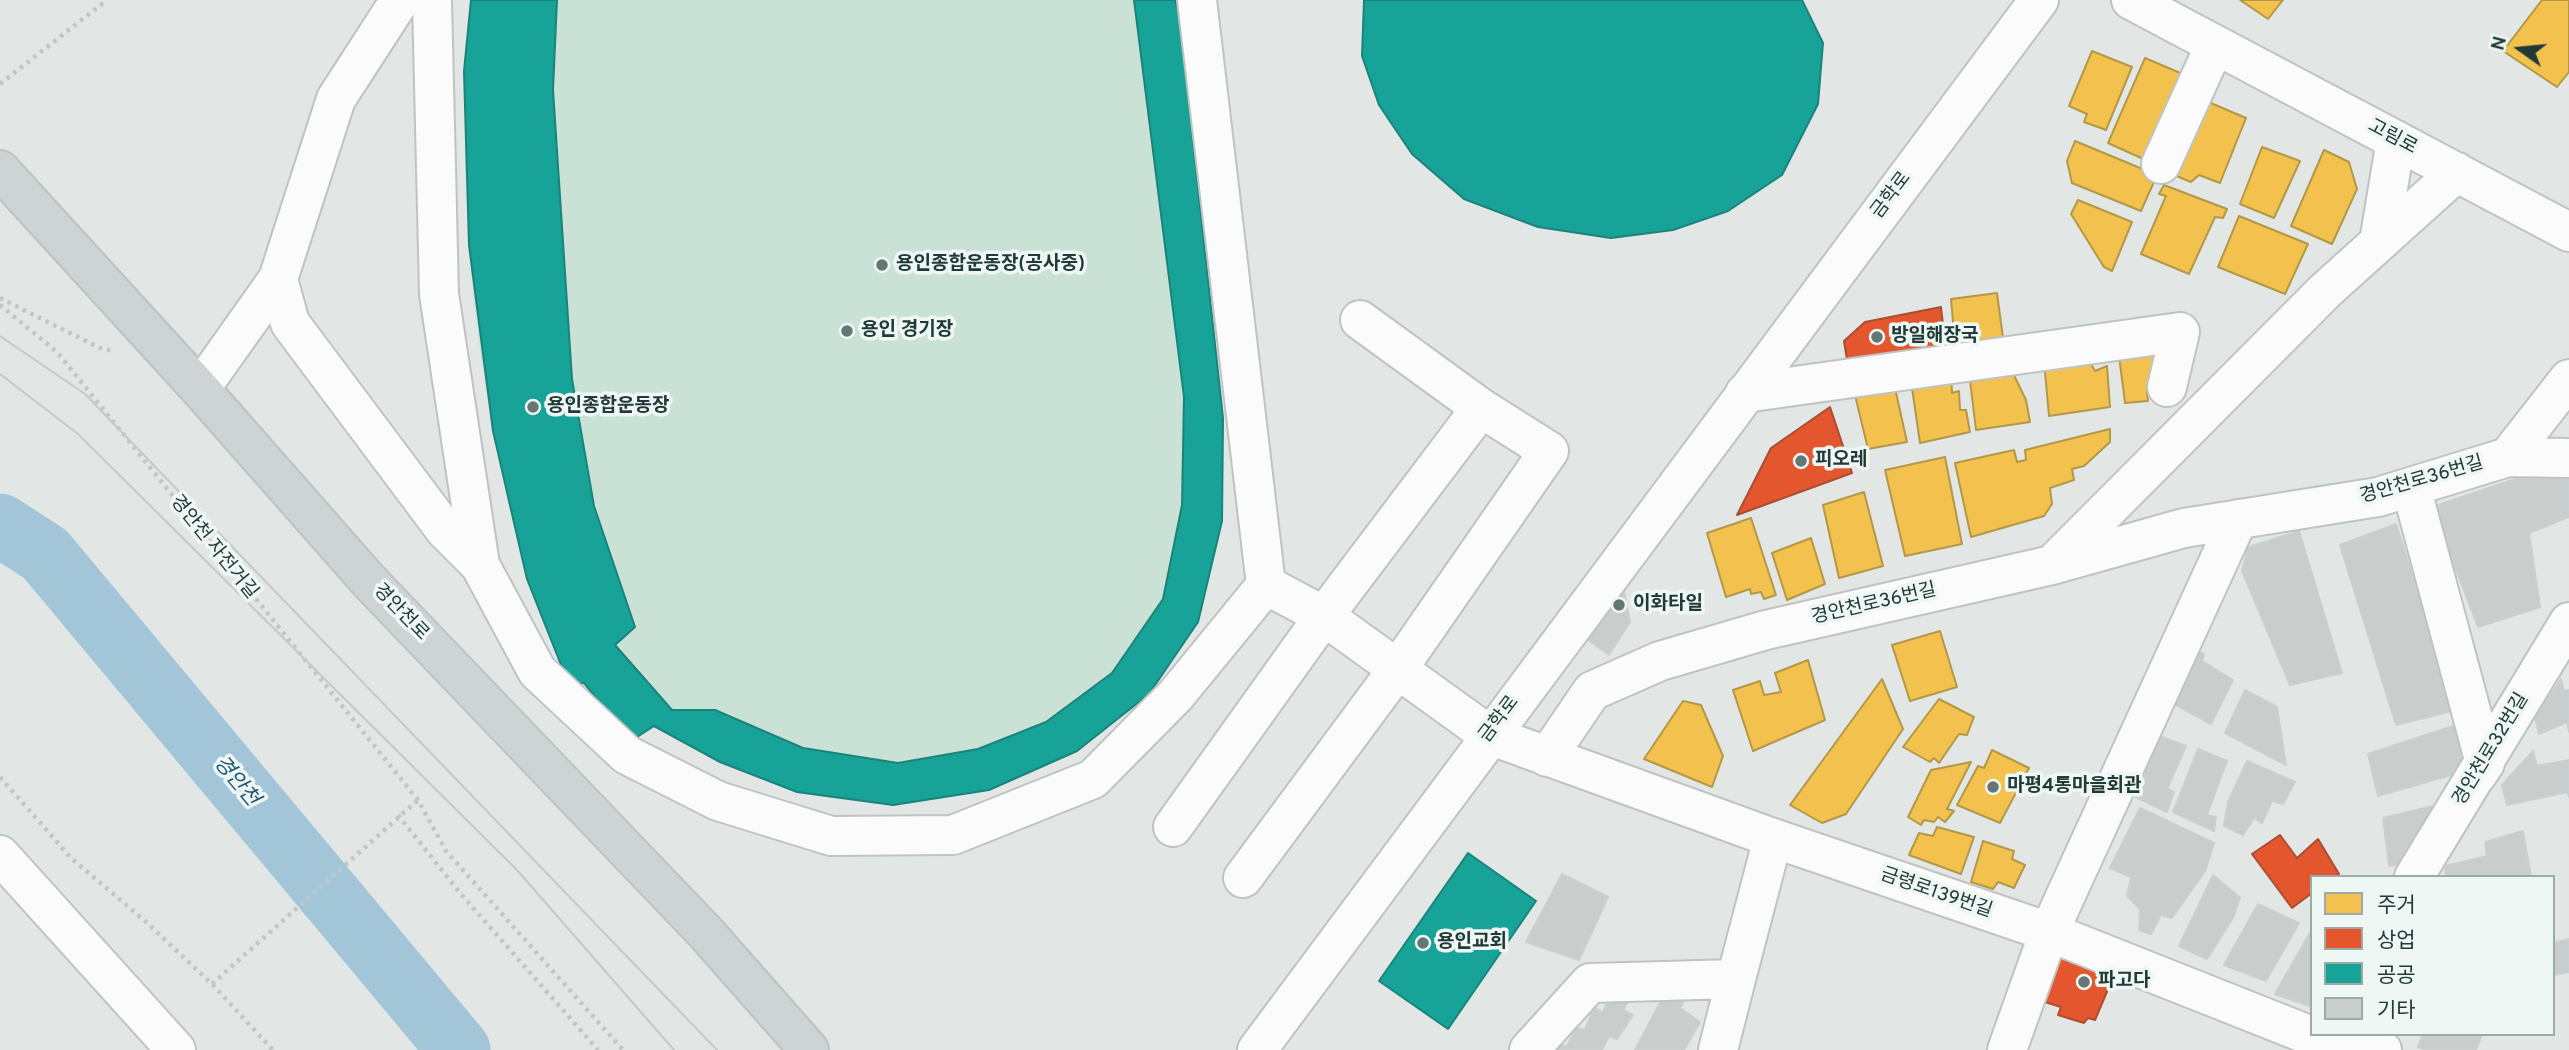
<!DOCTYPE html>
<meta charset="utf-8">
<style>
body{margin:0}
#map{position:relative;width:2569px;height:1050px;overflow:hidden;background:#e2e7e6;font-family:Overpass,"Noto Sans KR",sans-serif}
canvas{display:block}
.legend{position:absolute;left:2310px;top:875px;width:245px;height:161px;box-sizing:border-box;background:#eff7f4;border:2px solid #9caba8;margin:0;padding:9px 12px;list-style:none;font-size:21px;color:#203a37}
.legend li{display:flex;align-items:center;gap:14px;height:35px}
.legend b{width:35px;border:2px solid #9caba8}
.north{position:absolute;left:2485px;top:14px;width:70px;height:70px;-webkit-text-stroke:5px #eff7f4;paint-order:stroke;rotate:285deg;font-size:19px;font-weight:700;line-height:28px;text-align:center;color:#203a37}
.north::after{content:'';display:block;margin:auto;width:24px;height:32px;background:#203a37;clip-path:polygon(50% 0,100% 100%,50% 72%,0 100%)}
</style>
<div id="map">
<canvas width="2569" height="1050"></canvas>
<ul class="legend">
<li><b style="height:19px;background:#f2c14e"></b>주거</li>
<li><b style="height:19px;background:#e4572e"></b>상업</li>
<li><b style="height:19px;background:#17a398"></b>공공</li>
<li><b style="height:19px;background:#c9cecd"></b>기타</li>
</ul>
<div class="north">N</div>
</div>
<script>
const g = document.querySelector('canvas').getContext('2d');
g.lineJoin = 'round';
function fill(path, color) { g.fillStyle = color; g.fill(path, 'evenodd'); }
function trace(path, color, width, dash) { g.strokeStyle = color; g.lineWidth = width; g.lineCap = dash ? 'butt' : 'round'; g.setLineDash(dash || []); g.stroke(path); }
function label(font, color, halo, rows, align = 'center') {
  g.font = font + ' Overpass,"Noto Sans KR",sans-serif'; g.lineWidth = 7; g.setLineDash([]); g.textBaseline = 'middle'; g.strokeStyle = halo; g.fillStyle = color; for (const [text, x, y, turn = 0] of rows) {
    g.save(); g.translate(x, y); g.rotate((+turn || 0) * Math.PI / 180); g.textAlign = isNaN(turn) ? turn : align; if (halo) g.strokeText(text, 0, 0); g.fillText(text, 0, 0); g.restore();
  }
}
const green = new Path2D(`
 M471,0H1175L1179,12L1223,418L1222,521L1198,622L1149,694L1077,751L989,790L797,792L720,762L654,726L631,741L584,683L569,685C555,649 537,613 527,576C476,393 453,189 471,0Z`);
const homes = new Path2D(`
 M2240,0H2283L2268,19Z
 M2542,0H2569V72L2557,87L2503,51Z
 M2092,51L2132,67L2106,130L2084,122L2087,114L2069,106Z
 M2145,58L2185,75L2150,162L2108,143Z
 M2206,101L2246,118L2220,183L2199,175L2191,182L2174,175Z
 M2075,141L2157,175L2141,211L2072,183L2067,161Z
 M2262,147L2300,161L2274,218L2240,204Z
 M2324,150L2349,162L2357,189L2332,244L2291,226Z
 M2164,185L2227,209L2223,218L2215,217L2189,274L2141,254L2166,196L2159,194Z
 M2078,200L2132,222L2112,271L2104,267L2071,214Z
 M2239,216L2308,244L2285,294L2218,267Z
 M1997,293L2005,353L1956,356L1951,299Z
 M2159,345L2154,390L2147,392L2148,401L2125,403L2118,348Z
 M2084,352L2095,371L2107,366L2110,407L2049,416L2044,361Z
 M2010,367L2026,400L2030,422L1976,430L1969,372Z
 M1951,374L1952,393L1959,391L1960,410H1966L1970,432L1920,443L1911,381Z
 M1893,379L1907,442L1868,449L1854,391Z
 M2110,429V442L2084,466L2072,469L2074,480L2050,488L2052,504L2044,516L1971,537L1955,463L2014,450L2017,462L2026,460L2025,450Z
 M1945,457L1962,544L1905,556L1885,470Z
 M1864,492L1883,566L1839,578L1823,505Z
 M1751,518L1776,595L1764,599L1761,592L1751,594L1750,589L1726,597L1707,533Z
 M1811,538L1825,584L1787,600L1772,553Z
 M1940,631L1957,687L1910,701L1892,645Z
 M1808,660L1825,720L1753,751L1733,690L1760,681L1764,695L1781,692L1775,673Z
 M1882,679L1903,729L1846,814L1822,823L1790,805Z
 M1939,699L1974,717L1967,735L1959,734L1939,763L1934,758L1930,762L1903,747Z
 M1683,701L1701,705L1723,756L1712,787L1644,759Z
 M1992,750L2029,768L2000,823L1957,805L1978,766L1984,768Z
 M1971,762L1947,809L1954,811L1945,822L1938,817L1934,822L1924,820L1921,825L1908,817L1931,770Z
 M1937,827L1974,837L1961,874L1909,855L1919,833L1933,836Z
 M1983,841L2014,851L2012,859L2025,865L2014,888L1998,882L1993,889L1971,882Z`);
const shops = new Path2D(`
 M1941,307L1946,351L1849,372L1844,341L1865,322Z
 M1830,407L1852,473L1737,515L1771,448Z
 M2280,835L2297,858L2318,839L2339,874L2335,877H2312V893L2292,908L2252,854Z
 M2049,932L2117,968L2095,1020L2088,1018L2084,1023L2058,1015L2061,1007L2035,999Z`);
const public = new Path2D(`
 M471,0H557L553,90L572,379L594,506L635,627L615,645L672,710H715L803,748L898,763L978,749L1046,722L1112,673L1163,599L1182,505L1184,397L1134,0H1175L1179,12L1223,418L1222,521L1198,622L1149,694L1077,751L989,790L893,805L797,792L720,762L654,726L631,741L584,683L569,685L527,579L493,431L469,245L464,71Z
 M1364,0H1802L1823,43L1818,104L1782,175L1728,211L1673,230L1611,238L1538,227L1464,199L1412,154L1379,105L1362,56Z
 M1468,853L1536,901L1448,1029L1379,981Z`);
const river = new Path2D(`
 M0,525L45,554L459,1050`);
const building = new Path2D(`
 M2569,461V517L2529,533L2540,607L2478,627L2432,507Z
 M2396,524L2456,710L2396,725L2340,545Z
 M2299,531L2342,673L2290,685L2242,571L2248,547Z
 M1623,587L1630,622L1609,655L1588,640Z
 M2192,649L2204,654L2202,661L2233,680L2211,724L2167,700Z
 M2561,679L2564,691L2569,690V732L2567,722L2539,734L2535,718Z
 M2245,690L2277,707L2286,765L2225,733Z
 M2462,723L2465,771L2378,796L2368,754Z
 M2151,733L2186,746L2167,789L2174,792L2167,812L2127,793Z
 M2198,749L2227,761L2207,815L2216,817L2214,831L2173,812Z
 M2533,751L2537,766L2569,760V797L2567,792L2507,805L2502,785Z
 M2247,761L2295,782L2283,804L2272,801L2262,823L2254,818L2243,835L2224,826L2228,802Z
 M2433,806L2434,813L2426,815L2428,834L2418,845L2409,846V862L2389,866L2383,818Z
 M2140,808L2214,843L2205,871L2172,918L2161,915L2151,934L2139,930L2140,909L2127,896L2131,877L2110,868Z
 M2523,831L2531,877H2446L2445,866L2487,856L2485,842Z
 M1562,874L1608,897L1579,960L1526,942Z
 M2213,875L2240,898L2233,918L2207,959L2179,946Z
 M2258,904L2299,923L2266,981L2224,965Z
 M2312,929V1007L2275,994Z
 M2569,939V972L2553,975V943Z
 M1667,989L1686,997L1680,1008L1700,1022L1684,1050H1635Z
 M1635,990L1623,1010L1633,1015L1617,1039L1609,1036L1602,1050H1554L1558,1043L1566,1047L1577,1028L1585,1030L1594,1008L1603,1012L1608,1000Z
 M2423,1034H2482L2476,1050H2426L2418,1047Z`);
const path = new Path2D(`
 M0,84L107,0
 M0,298L100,348L113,351
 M0,305L57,352L418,800L446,851L623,1050
 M0,777L71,858L145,921L212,984L273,1050
 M398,815L460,893L598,1050
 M212,984L418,800`);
const minor = new Path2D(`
 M432,0L439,294L480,565
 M2131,0L2569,232
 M2161,164L2215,45
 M2379,242L2396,140
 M278,279L336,99L400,0
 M200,389L278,279L290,323L445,530L480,565L537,671L627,755L718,801L831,836L953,835L1093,779L1176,695L1266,585L1197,0
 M1745,393L2180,332L2167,387
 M2508,457L2569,458
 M2411,487L2485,763L2477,775
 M2054,563L2325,291L2457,172
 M1266,585L1324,616L1489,735L1773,838L2049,932L2314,1037L2382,1050
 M1547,757L1592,691L1660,661L1766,630L2052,565L2184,528L2378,497L2508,457L2569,379
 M1173,827L1324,616L1481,408
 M0,855L176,1050
 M2414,877L2569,622
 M1243,878L1397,670L1549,451L1481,408L1360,320
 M1736,979L1773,838
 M1257,1050L2039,0
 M1529,1050L1590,983L1736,979L1718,1050
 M2007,1050L2049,932L2238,519`);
const major = new Path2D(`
 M0,170L200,389L368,580L706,933L809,1050`);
const tram = new Path2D(`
 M0,336L85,394L717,1050
 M0,374L78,434L517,870L674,1050`);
const markers = [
 [882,265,7,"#647774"],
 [847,331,7,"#647774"],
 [1877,337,7,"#647774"],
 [533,407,7,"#647774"],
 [1801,461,7,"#647774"],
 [1619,605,7,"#647774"],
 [1993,787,7,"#647774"],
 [1423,943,7,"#647774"],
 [2084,982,7,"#647774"]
];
const streetNames = [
 ["고림로",2392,138,28],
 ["금학로",1892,196,-53],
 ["경안천로36번길",2422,481,-16],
 ["경안천 자전거길",213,548,51],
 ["경안천로36번길",1874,605,-13],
 ["경안천로",400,613,46],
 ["금학로",1500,720,-53],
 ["경안천로32번길",2492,750,-59],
 ["금령로139번길",1936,894,19]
];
const poiNames = [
 ["용인종합운동장(공사중)",896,265],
 ["용인 경기장",861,331],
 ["방일해장국",1891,337],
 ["용인종합운동장",547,407],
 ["피오레",1815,461],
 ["이화타일",1633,605],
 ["마평4통마을회관",2007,787],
 ["용인교회",1437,943],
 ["파고다",2098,982]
];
const waterNames = [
 ["경안천",235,782,50]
];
fill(green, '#cae1d5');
fill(homes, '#f2c14e');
trace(homes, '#b39847', 2);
fill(shops, '#e4572e');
trace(shops, '#a94e31', 2);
fill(public, '#17a398');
trace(public, '#1a847b', 2);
trace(river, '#a2c5d7', 63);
fill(building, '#c9cecd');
trace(building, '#cad0cf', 2);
trace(minor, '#bfc4c3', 42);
trace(major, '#bbc4c3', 42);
trace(path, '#bfc8c7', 4.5, [3.5, 5]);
trace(minor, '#fbfbfb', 38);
trace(major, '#cdd4d3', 38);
trace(tram, '#c6c9c9', 2);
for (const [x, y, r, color] of markers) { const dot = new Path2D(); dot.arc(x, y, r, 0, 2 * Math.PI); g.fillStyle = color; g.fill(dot); trace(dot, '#eff7f4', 2.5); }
label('19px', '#203a37', '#eff7f4', streetNames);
label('bold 19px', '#203a37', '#eff7f4', poiNames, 'left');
label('italic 21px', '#1b5675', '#eff7f4', waterNames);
</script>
